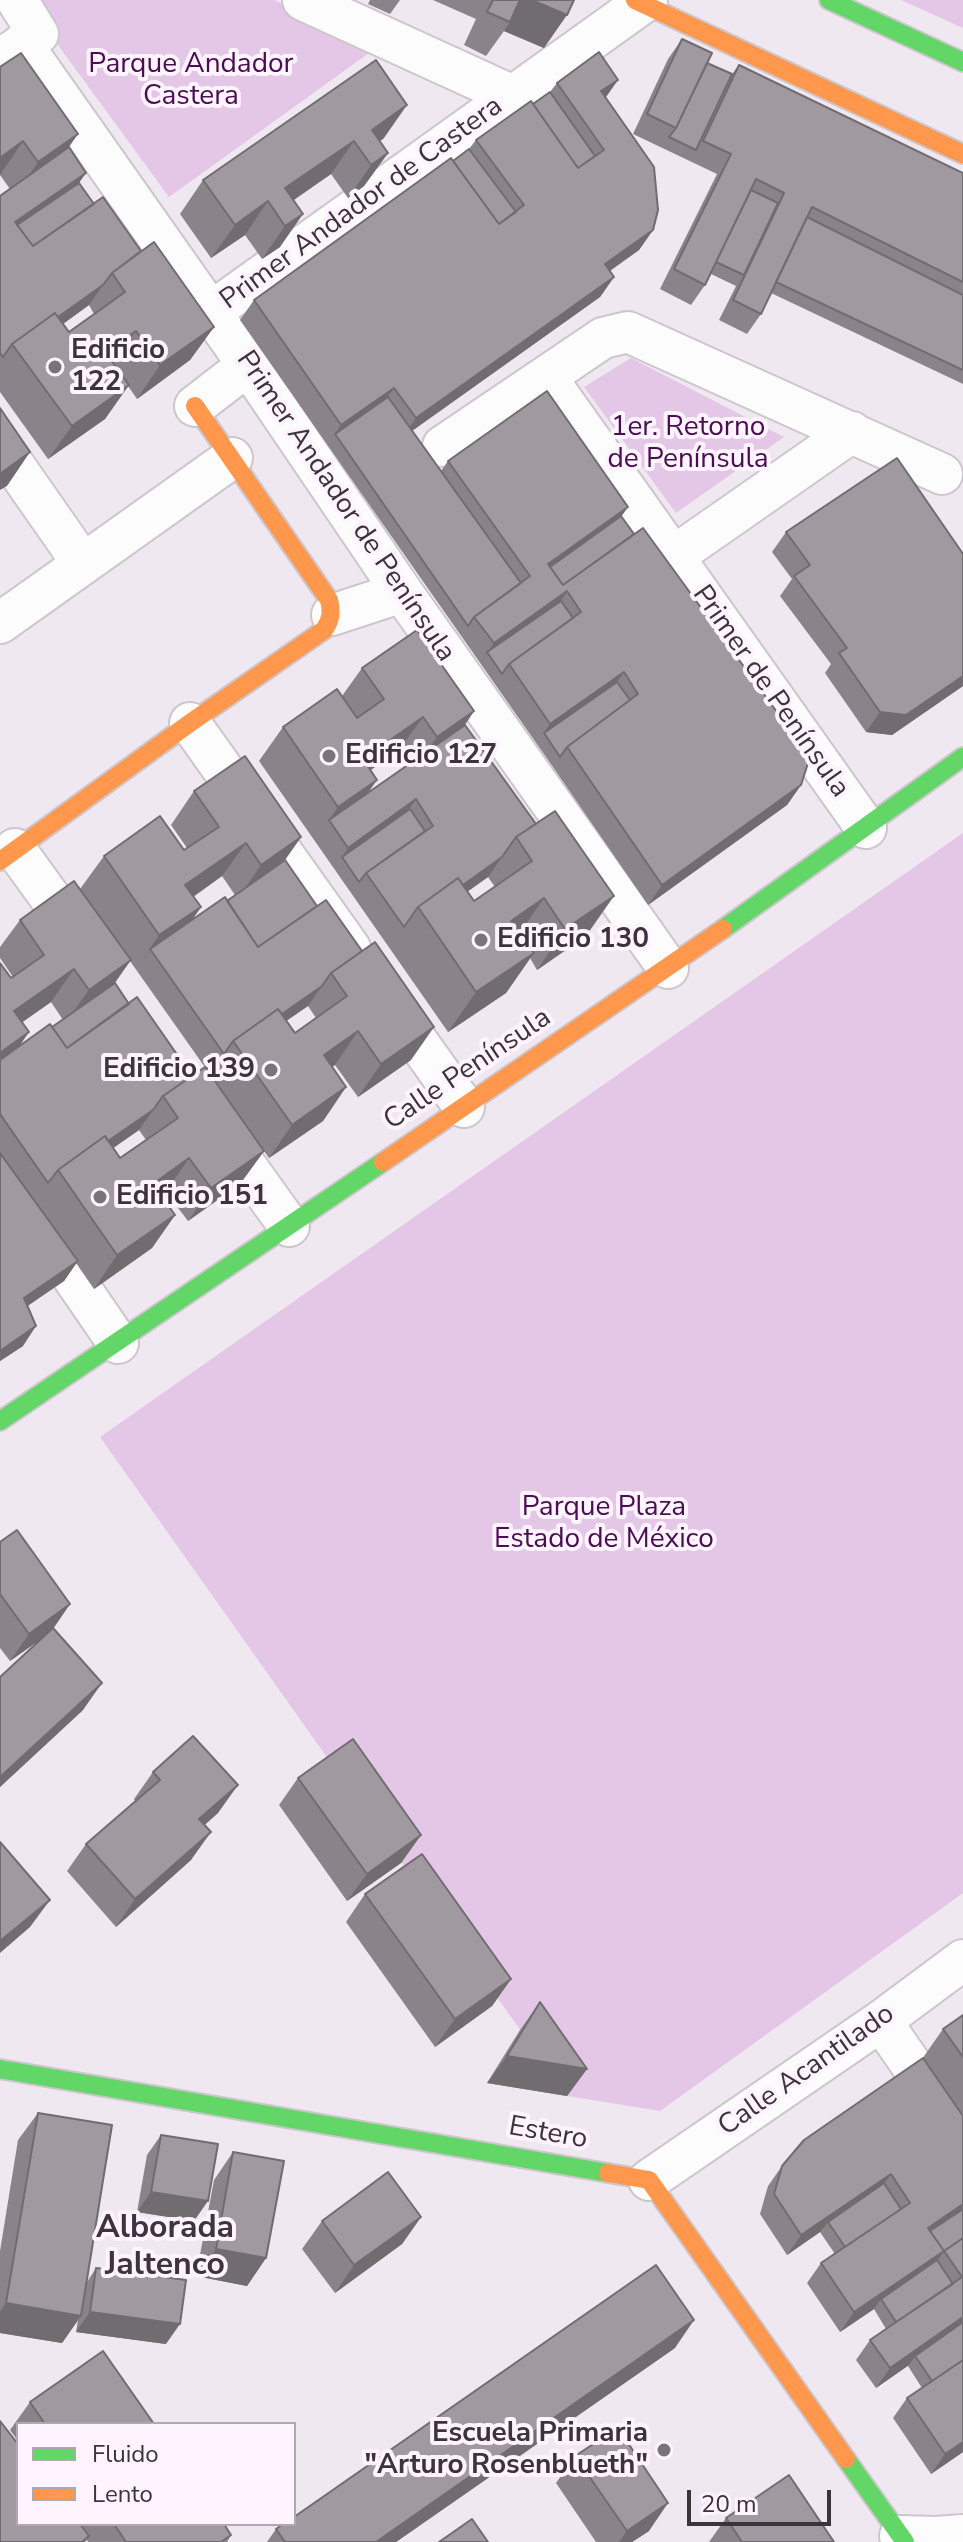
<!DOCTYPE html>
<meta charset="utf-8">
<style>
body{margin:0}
#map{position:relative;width:963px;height:2542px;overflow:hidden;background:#f0e8f0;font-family:"Nunito Sans",sans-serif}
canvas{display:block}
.legend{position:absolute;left:16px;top:2422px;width:280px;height:104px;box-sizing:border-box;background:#fef4ff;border:2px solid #b0a8b1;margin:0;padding:10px 14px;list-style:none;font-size:24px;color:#3b353b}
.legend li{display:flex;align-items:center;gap:16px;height:40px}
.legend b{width:40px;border:2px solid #b0a8b1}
.scale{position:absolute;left:687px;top:2490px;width:144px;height:36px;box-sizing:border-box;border:4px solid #3b353b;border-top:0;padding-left:10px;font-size:24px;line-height:28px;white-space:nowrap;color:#3b353b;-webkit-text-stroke:6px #fef4ff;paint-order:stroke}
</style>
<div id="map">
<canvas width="963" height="2542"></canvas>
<ul class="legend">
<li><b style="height:10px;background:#63d668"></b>Fluido</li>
<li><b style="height:10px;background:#ff974d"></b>Lento</li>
</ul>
<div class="scale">20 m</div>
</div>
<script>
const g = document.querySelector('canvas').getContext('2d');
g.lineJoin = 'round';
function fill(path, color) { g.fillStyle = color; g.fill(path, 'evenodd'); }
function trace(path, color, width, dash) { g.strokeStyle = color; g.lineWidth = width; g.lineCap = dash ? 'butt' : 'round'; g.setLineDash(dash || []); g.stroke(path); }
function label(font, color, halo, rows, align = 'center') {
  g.font = font + ' "Nunito Sans",sans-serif'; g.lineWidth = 8; g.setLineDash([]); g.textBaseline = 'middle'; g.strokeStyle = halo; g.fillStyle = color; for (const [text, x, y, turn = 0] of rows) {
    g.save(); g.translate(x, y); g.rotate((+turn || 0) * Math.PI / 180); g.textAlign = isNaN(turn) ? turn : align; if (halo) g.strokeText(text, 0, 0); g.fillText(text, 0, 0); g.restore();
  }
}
const green = new Path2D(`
 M25,0H274L376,48L169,197Z
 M901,0H963V28Z
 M631,358L784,437L676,513L584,387Z
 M963,833V1893L660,2111L567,2096L100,1437Z`);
const street = new Path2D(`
 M303,0L513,96
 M22,44L248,365L402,592L668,968
 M10,53L38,34L17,0
 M211,312L647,0
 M546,377L866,828
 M195,406L248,365
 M0,445L83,564
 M443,446L603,338L628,332L942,474
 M674,556L852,432
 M332,615L402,592
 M0,623L232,458
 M190,723L350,948
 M15,849L83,943
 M390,1003L464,1107
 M218,1127L289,1226
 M0,1171L118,1343
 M881,2021L963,2139
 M649,2180L881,2021L963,1960
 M900,2536L935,2537L963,2535`);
const fast = new Path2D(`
 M829,0L963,62
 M723,929L963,757
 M0,1421L383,1162
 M0,2069L608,2173
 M846,2459L905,2542`);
const slow = new Path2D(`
 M635,0L963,154
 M0,861L190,723L324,630C331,620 332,612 329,600L195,406
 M383,1162L723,929
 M608,2173L649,2180L846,2459`);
const wall = new Path2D(`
 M370,0H400L390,14L368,4Z
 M433,0H574L544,48L504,31L486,56L464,45L476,19Z
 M682,39L707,63L732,74L739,65L963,173V384L771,293L761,314L747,334L719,320L736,286L711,274L705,285L691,305L660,289L717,174L633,134L668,59Z
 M376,60L384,138L380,141L388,153L364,186L348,198L331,174L294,200L280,247L262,259L245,235L211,258L180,214L203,180Z
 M0,67L69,147L79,183L94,204L214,327L190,360L137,399L128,386L105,419L48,459L0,392V196L10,189L0,175ZM89,305L94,314L69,332L63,324Z
 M557,83L605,97L653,230L639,250L610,271L614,277L600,297L412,431L441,471L448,461L621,516L801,785L787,805L648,905L553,767L240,320L254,300L453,161L469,149L476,140L550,92Z
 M786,532L963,554V686L892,735L866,732L825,673L831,664L780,596L792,579L772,552Z
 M362,668L474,711L465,725L586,936L537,970L530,958L506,993L448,1032L259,761L283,727L342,696ZM399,750L409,764L368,793L371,770ZM488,877L495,887L474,901L467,892Z
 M194,791L301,837L285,860L411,1060L358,1097L335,1065L332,1067L346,1087L323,1121L269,1158L130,961L115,983L129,1004L192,1076L264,1151L240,1184L188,1221L166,1192L161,1195L175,1215L152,1248L94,1289L76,1263L64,1281L27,1306L23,1346L0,1361V963L11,978L13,977L0,958V947L20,920L80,889L104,856L184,850L187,848L171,825ZM222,876L235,895L192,920L201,907L193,897ZM51,1002L63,1020L52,1027L20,1046L22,1022ZM308,1006L316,1018L295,1033L286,1021ZM139,1130L146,1140L120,1158L113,1148Z
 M0,1542L70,1604L53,1628L83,1710L0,1787V1677L41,1639L10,1661L0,1648Z
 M153,1772L218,1813L204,1825L191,1860L116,1927L67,1871L86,1844L135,1801L134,1799Z
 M298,1778L421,1835L401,1863L347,1901L279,1805Z
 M365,1894L511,1979L492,2006L435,2047L346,1922Z
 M540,2002L587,2069L567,2096L487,2083L520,2030Z
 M963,2015V2452L931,2474L893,2418L907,2398L922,2388L908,2366L909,2365L876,2388L856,2360L870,2340L886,2329L874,2309L840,2332L807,2283L821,2263L835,2254L820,2232L787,2255L760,2214L768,2186L782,2166L922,2059L943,2029Z
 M38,2113L87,2282L96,2268L166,2344L76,2332L78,2320L62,2343L0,2333V2251L18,2140Z
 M161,2135L194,2221L137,2212L147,2155Z
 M233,2152L266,2258L247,2286L196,2276L214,2180Z
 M421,2217L402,2244L335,2293L302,2249L322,2221Z
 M675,2348L396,2542H267L276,2529Z
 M30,2402L154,2424H18V2441L10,2430Z
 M575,2456L649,2531L632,2542H596L556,2483Z
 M726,2518L834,2542H709Z
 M18,2524H224L231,2535L227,2542H88L87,2540L85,2542H0Z`);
const shadedWall = new Path2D(`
 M518,0H532L567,15L544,48L504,31L510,22Z
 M618,80L604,100L601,91Z
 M407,105L384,138L363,153L372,130Z
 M78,134L55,167L15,196L38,162Z
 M23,141L0,175V158Z
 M354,141L331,174L276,212L285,188Z
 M388,153L364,186L348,198L371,165Z
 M86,173L72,193L11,235L15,222Z
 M268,201L245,235L211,258L235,225Z
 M303,214L280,247L262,259L285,226Z
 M653,230L639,250L591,284L605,264Z
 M614,277L600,297L402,438L416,418Z
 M103,285L89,305L20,355L15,348Z
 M214,327L190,360L137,399L160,365Z
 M136,331L112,364L105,352Z
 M129,385L105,419L48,459L72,426Z
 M394,388L380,408L335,434L341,425Z
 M30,452L7,486L0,490V474Z
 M628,507L614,527L544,577L548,564Z
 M567,592L553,611L487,652L480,663L494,643Z
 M624,672L610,692L544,733L550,724Z
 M963,676V686L892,735L866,732L880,712Z
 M474,711L451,745L413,770L437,737Z
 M423,717L399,750L339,792L363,759Z
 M377,780L354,813L329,820L338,807Z
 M801,785L787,805L648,905L662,885Z
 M416,799L402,819L342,857L348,848Z
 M301,837L277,871L238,898L261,865Z
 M246,843L222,876L162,919L185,885Z
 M502,857L488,877L427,920L422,913Z
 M614,896L586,936L537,970L565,929Z
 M544,898L516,938L511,921Z
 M201,907L177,941L150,949L136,969L159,935Z
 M534,953L506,993L448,1032L476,992Z
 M131,960L107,993L65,1023L89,990Z
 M74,969L51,1002L0,1038L14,1011Z
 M322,986L308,1006L241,1052L237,1045Z
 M434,1027L411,1060L358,1097L381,1064Z
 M358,1031L335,1065L300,1089L324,1055Z
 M29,1032L6,1066L0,1070V1053Z
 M346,1087L323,1121L269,1158L292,1125Z
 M153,1110L139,1130L66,1181L61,1174Z
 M264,1151L240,1184L188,1221L211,1188Z
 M189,1158L166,1192L130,1217L153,1184Z
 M175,1215L152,1248L94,1289L117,1255Z
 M78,1261L64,1281L10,1318L24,1298Z
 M36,1326L23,1346L0,1361V1351Z
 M70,1604L51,1632L10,1661L29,1634Z
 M102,1683L83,1710L0,1787V1777Z
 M238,1785L218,1813L180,1847L199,1819Z
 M211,1832L191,1860L116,1927L135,1899Z
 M421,1835L401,1863L347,1901L367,1874Z
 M50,1900L30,1927L0,1953V1941Z
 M511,1979L492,2006L435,2047L455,2019Z
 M507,2056L587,2069L567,2096L487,2083Z
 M891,2174L877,2193L828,2222L820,2232L787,2255L801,2235Z
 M151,2192L208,2201L194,2221L137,2212Z
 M963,2204V2214L924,2241L928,2228Z
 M421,2217L402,2244L335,2293L354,2265Z
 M216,2249L266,2258L247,2286L196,2276Z
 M944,2251L930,2271L881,2299L874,2309L840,2332L854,2312Z
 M6,2303L81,2316L62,2343L0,2333V2312Z
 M90,2312L180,2324L166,2344L76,2332Z
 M963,2317V2327L915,2356L909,2365L876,2388L890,2368Z
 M694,2320L675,2348L396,2542H376Z
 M963,2442V2452L931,2474L945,2454Z
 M668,2503L649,2531L632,2542H619L627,2531Z`);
const building = new Path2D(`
 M493,0H520L510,22L487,12Z
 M532,0H574L567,15Z
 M682,39L712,53L676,128L647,114Z
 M599,52L618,80L601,91L654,167L658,210L653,230L605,264L614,277L416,418L394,388L341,425L254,300L451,158L499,224L524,205L476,140L531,101L578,168L604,150L557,83Z
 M21,53L78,134L38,162L23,141L0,158V67Z
 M376,60L407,105L372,130L388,153L371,165L354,141L285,188L303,214L285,226L268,201L235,225L203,180Z
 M707,63L732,74L696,150L669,137L676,128Z
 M739,65L963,173V282L812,207L761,314L733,300L784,193L756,179L705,285L674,269L731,154L703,141Z
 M550,92L595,156L578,168L533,104Z
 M69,147L86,173L15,222L33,246L103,197L141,251L112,273L103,285L58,317L55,313L12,344L3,357L0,353V196Z
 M469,149L516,212L499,224L453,161Z
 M79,183L94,204L33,246L17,225Z
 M751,190L778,203L744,275L716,262Z
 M807,217L963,295V370L776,282Z
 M154,242L214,327L160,365L136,331L105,352L129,385L72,426L12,344L55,313L69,332L125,292L112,273Z
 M547,391L628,507L548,564L563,585L643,528L801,745L809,760L801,785L662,885L567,747L638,694L624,672L550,724L509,664L581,612L567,591L494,643L474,617L530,576L448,461Z
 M388,397L521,583L474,617L468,626L335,434Z
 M0,408L30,452L0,474Z
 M897,458L963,554V676L906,715L880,712L839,653L847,648L794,576L810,565L786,532Z
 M621,516L634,534L563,585L550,567Z
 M561,601L573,618L509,664L502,674L487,652Z
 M417,630L474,711L437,737L423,717L363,759L377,780L338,807L283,727L337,689L357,718L384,699L362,668Z
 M617,682L630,700L567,747L560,757L544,733Z
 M465,725L536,824L516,837L502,857L463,885L458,878L418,907L404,927L366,873L433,826L416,799L348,848L329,820Z
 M245,756L301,837L261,865L246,843L185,885L201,907L159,935L104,856L160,816L184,850L219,827L194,791Z
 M410,809L425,831L366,873L359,882L342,857Z
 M555,811L614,896L565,929L544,898L511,921L534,953L476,992L418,907L458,878L474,901L532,861L516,837Z
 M285,860L317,906L258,947L227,901Z
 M74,881L131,960L89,990L74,969L14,1011L29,1032L0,1053V963L11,978L44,955L20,920Z
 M225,897L258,947L326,900L362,951L331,973L322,986L282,1014L278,1009L233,1041L224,1054L150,949Z
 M375,942L434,1027L381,1064L358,1031L324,1055L346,1087L292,1125L233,1041L278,1009L295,1033L347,996L331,973Z
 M115,983L129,1004L67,1048L52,1027Z
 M137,997L192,1076L163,1096L153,1110L108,1141L105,1136L58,1170L48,1183L0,1114V1060L50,1024L67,1048Z
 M205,1067L264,1151L211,1188L189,1158L153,1184L175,1215L117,1255L58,1170L105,1136L120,1158L178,1118L163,1096Z
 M0,1153L78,1261L24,1298L36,1326L0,1351Z
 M17,1530L70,1604L29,1634L0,1594V1542Z
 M53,1628L102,1683L0,1777V1677Z
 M193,1736L238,1785L199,1819L211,1832L135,1899L86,1844L160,1780L153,1772Z
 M353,1739L421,1835L367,1874L298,1778Z
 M0,1842L50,1900L0,1941Z
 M422,1854L511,1979L455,2019L365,1894Z
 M540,2002L587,2069L507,2056Z
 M963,2015V2057L943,2029Z
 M923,2058L963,2116V2204L928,2228L944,2251L963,2238V2317L890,2368L870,2340L962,2277L944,2251L854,2312L821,2263L910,2203L891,2174L801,2235L774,2194L782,2166L804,2140Z
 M38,2113L112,2125L81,2316L6,2303Z
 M161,2135L218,2144L208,2201L151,2192Z
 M233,2152L284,2161L266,2258L216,2249Z
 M388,2172L421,2217L354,2265L322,2221Z
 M884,2183L901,2209L845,2247L828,2222Z
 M963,2209V2238L944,2251L930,2231Z
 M937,2260L953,2284L896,2322L881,2299Z
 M656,2265L694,2320L376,2542H285L276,2529L283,2524H294V2517Z
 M96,2268L186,2280L180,2324L90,2312Z
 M963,2322V2360L932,2381L915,2356Z
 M103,2351L154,2424H45L30,2402Z
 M963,2360V2442L945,2454L907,2398Z
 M0,2421L18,2444V2524H80L89,2536L82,2542H0Z
 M618,2428L668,2503L627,2531L575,2456Z
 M789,2475L834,2542H742L726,2518Z
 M472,2519L488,2542H439Z
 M114,2524H224L231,2535L221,2542H126Z`);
const markers = [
 [55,367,8,"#7a747a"],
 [329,756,8,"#7a747a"],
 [481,940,8,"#7a747a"],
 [271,1070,8,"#7a747a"],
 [100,1197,8,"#7a747a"],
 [664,2450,8,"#7a747a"]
];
const parkNames = [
 ["Parque Andador",191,65],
 ["Castera",191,97],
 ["1er. Retorno",688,428],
 ["de Península",688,460],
 ["Parque Plaza",604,1508],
 ["Estado de México",604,1540]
];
const streetNames = [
 ["Primer Andador de Castera",362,204,-36],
 ["Primer Andador de Península",345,507,56],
 ["Primer de Península",770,692,55],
 ["Calle Península",468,1070,-34],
 ["Calle Acantilado",807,2071,-35],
 ["Estero",548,2134,10]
];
const poiNames = [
 ["Edificio",71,351],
 ["122",71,383],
 ["Edificio 127",345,756],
 ["Edificio 130",497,940],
 ["Edificio 139",255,1070,"right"],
 ["Edificio 151",116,1197],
 ["Escuela Primaria",648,2434,"right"],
 ["\"Arturo Rosenblueth\"",648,2466,"right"]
];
const quarterNames = [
 ["Alborada",165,2229],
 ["Jaltenco",165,2266]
];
fill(green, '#e4c6e6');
trace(street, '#cdc6cd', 44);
trace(fast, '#cdc6cd', 22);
trace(slow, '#cdc6cd', 22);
trace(street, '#fdfcfd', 40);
trace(fast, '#63d668', 18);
trace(slow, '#ff974d', 18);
fill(wall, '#8a848a');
fill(shadedWall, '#706c70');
fill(building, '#a09aa0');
trace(building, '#706c70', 2);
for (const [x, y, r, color] of markers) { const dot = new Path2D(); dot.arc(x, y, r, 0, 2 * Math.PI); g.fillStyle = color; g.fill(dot); trace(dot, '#fef4ff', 3); }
label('28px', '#4b0d51', '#fef4ff', parkNames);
label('28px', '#3b353b', '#fef4ff', streetNames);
label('bold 28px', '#3b353b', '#fef4ff', poiNames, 'left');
label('bold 32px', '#3e343f', '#fef4ff', quarterNames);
</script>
